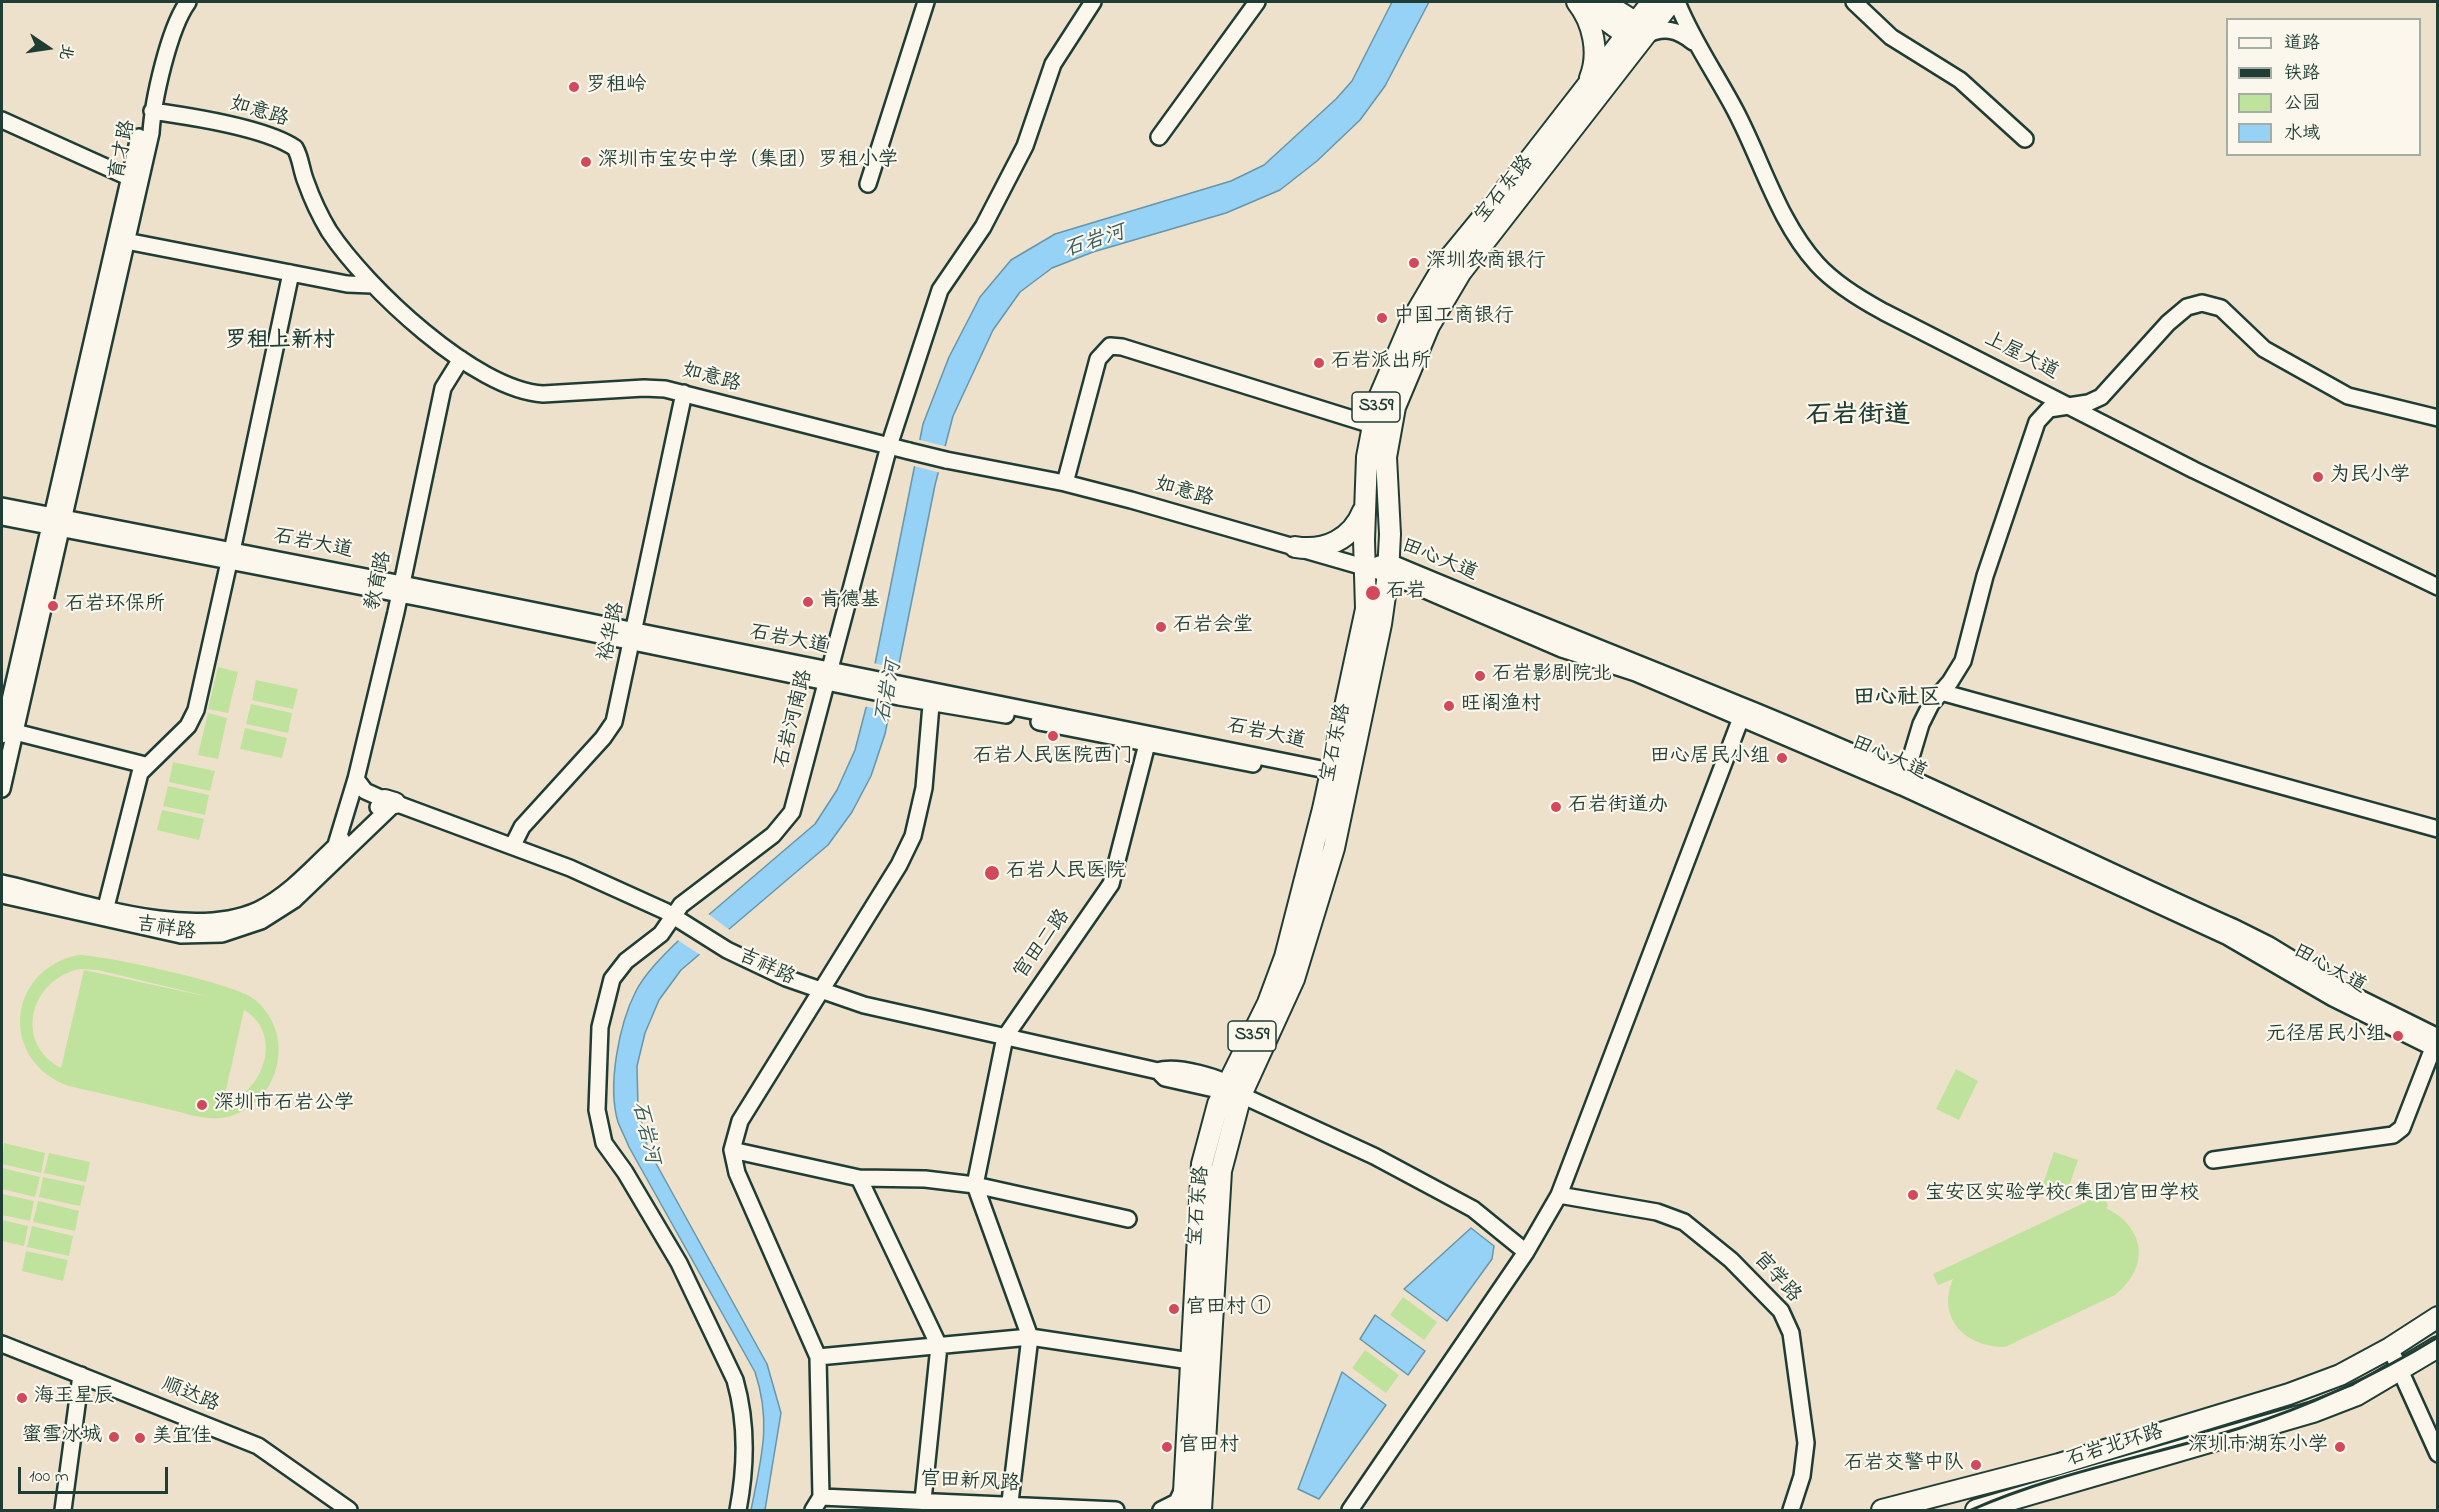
<!DOCTYPE html>
<meta charset="utf-8">
<style>
body{margin:0}
#map{position:relative;width:2439px;height:1512px;overflow:hidden;background:#eee1cc;font-family:"Indie Flower","LXGW WenKai TC",sans-serif}
canvas{display:block}
.frame{position:absolute;inset:0;border:3px solid #1f3d34;pointer-events:none}
.legend{position:absolute;left:2226px;top:18px;width:195px;height:138px;box-sizing:border-box;background:#fbf7ec;border:2px solid #a3ada2;margin:0;padding:8px 10px;list-style:none;font-size:18px;color:#1f3d34}
.legend li{display:flex;align-items:center;gap:12px;height:30px}
.legend b{width:30px;border:2px solid #a3ada2}
.north{position:absolute;left:18px;top:18px;width:60px;height:60px;-webkit-text-stroke:4px #fbf7ec;paint-order:stroke;rotate:103deg;font-size:16px;font-weight:700;line-height:24px;text-align:center;color:#1f3d34}
.north::after{content:'';display:block;margin:auto;width:21px;height:27px;background:#1f3d34;clip-path:polygon(50% 0,100% 100%,50% 72%,0 100%)}
.scale{position:absolute;left:18px;top:1467px;width:150px;height:27px;box-sizing:border-box;border:3px solid #1f3d34;border-top:0;padding-left:8px;font-size:18px;line-height:21px;white-space:nowrap;color:#1f3d34;-webkit-text-stroke:4px #fbf7ec;paint-order:stroke}
</style>
<div id="map">
<canvas width="2439" height="1512"></canvas>
<div class="frame"></div>
<ul class="legend">
<li><b style="height:8px;background:#fbf7ec"></b>道路</li>
<li><b style="height:8px;background:#1f3d34"></b>铁路</li>
<li><b style="height:16px;background:#bfe29c"></b>公园</li>
<li><b style="height:16px;background:#96d1f6"></b>水域</li>
</ul>
<div class="north">北</div>
<div class="scale">100 m</div>
</div>
<script>
const g = document.querySelector('canvas').getContext('2d');
g.lineJoin = 'round';
function fill(path, color) { g.fillStyle = color; g.fill(path, 'evenodd'); }
function trace(path, color, width, dash) { g.strokeStyle = color; g.lineWidth = width; g.lineCap = dash ? 'butt' : 'round'; g.setLineDash(dash || []); g.stroke(path); }
function label(font, color, halo, rows, align = 'center') {
  g.font = font + ' "Indie Flower","LXGW WenKai TC",sans-serif'; g.lineWidth = 4.5; g.setLineDash([]); g.textBaseline = 'middle'; g.strokeStyle = halo; g.fillStyle = color; for (const [text, x, y, turn = 0] of rows) {
    g.save(); g.translate(x, y); g.rotate((+turn || 0) * Math.PI / 180); g.textAlign = isNaN(turn) ? turn : align; if (halo) g.strokeText(text, 0, 0); g.fillText(text, 0, 0); g.restore();
  }
}
const green = new Path2D(`
 M218,667L238,672L228,713L208,709Z
 M256,680L298,689L293,709L252,700Z
 M251,704L292,713L288,733L246,724Z
 M208,713L227,718L218,759L198,755Z
 M245,728L287,738L282,758L240,749Z
 M173,762L215,771L210,791L169,782Z
 M168,786L209,795L205,815L163,806Z
 M162,810L204,819L199,840L157,830Z
 M78,955C104,955 230,983 251,997C300,1031 280,1110 221,1118C202,1120 182,1112 163,1108C132,1101 101,1093 69,1086C0,1062 5,971 78,955ZM80,969L98,970L214,998L84,970L61,1068C13,1043 30,979 80,969ZM244,1010C284,1033 264,1095 223,1103Z
 M1956,1069L1978,1081L1959,1120L1936,1109Z
 M4,1143L45,1153L41,1173L2,1164Z
 M2054,1152L2078,1160L2064,1201L2040,1193Z
 M49,1153L90,1162L86,1182L44,1173Z
 M2,1168L40,1177L35,1197L2,1189Z
 M43,1177L85,1186L80,1206L39,1197Z
 M2,1194L34,1201L30,1221L2,1215Z
 M2103,1194L2108,1206L2106,1208C2146,1228 2150,1267 2115,1295L2005,1347C1966,1347 1936,1319 1953,1279L1938,1285L1933,1274Z
 M38,1201L79,1211L75,1231L33,1222Z
 M2,1220L28,1226L24,1246L2,1241Z
 M32,1226L73,1236L69,1256L27,1247Z
 M26,1251L68,1260L63,1281L22,1271Z
 M1403,1297L1437,1322L1424,1340L1390,1315Z
 M1365,1350L1399,1375L1386,1393L1352,1368Z`);
const water = new Path2D(`
 M1392,2H1429L1385,86L1360,120L1317,161L1280,190L1226,213L1093,252L1052,268L1020,292L993,330L953,416L935,485L885,734L871,776L852,812L828,845L681,970L659,1000L645,1033L637,1066L638,1108L648,1149L767,1364L781,1413L765,1510H751C761,1459 772,1423 755,1372L629,1147C626,1139 621,1130 618,1122C607,1086 619,1024 636,991C646,972 663,956 678,941L815,824L837,790L855,750L867,704L923,424L949,357L980,297L1011,260L1055,234L1231,181L1264,165L1336,99L1352,81Z
 M1471,1228L1494,1246L1492,1259L1447,1321L1404,1289Z
 M1375,1315L1425,1351L1408,1375L1360,1339Z
 M1342,1372L1386,1405L1319,1499L1298,1489Z`);
const pier = new Path2D(`
 M916,439L948,447L941,473L910,465Z
 M873,663L901,669L893,712L863,706Z
 M707,913L731,931L702,956L676,939Z`);
const minor = new Path2D(`
 M1677,2C1692,40 1716,74 1735,110C1762,161 1778,221 1817,264C1835,284 1860,299 1884,312L2194,470L2438,587
 M1854,2L1891,37L1960,80L2025,139
 M1644,36C1663,26 1677,29 1693,42
 M152,111C188,116 266,128 295,148C301,158 301,170 306,182C312,199 320,216 329,231C366,287 475,390 543,394L644,388L665,389L909,451
 M2,120L137,181
 M1159,137L1257,2
 M868,184L926,2
 M126,241L347,284L372,285
 M946,460L1065,483L1131,500L1388,574L1562,649L1636,673L1902,787L2228,937L2333,998L2438,1050
 M1065,483L1098,359L1110,346L1122,347L1372,425
 M2,506L402,584L1341,773
 M2,517L425,599L899,697L1006,715
 M232,551L291,273
 M1379,564L1389,562C1561,635 1735,699 1906,776C2015,825 2123,878 2233,927L2269,945L2341,989L2438,1037
 M1941,692L2438,829
 M1039,722L1253,764
 M15,732L145,765
 M2,735L139,137
 M356,779L365,791L385,800L378,807
 M1903,784L1921,724L1931,704L1950,682L1963,661L1985,576L2037,422L2049,409L2088,403L2101,397L2168,323L2187,307L2202,303L2221,308L2264,349L2348,396L2438,418
 M2,789L151,133C153,100 169,28 188,2
 M336,845L356,779L396,612L443,388L461,359
 M513,845L522,827L603,738L614,722L684,393
 M2,883C75,899 187,942 258,910C290,895 317,863 342,840
 M2,895L181,935L222,934L261,921L294,900L395,803L570,868L665,911L727,950L786,978L864,1005L1158,1071L1165,1078L1241,1095L1374,1156L1473,1209L1526,1252
 M106,907L140,773L188,726L196,710L229,562
 M1158,1071C1175,1065 1224,1077 1236,1090
 M732,1150L859,1178L925,1179L975,1185L1128,1219
 M2213,1160L2393,1135L2402,1128L2433,1048
 M859,1178L939,1346L923,1500
 M1559,1195L1657,1212L1684,1222L1731,1260L1781,1311L1791,1333L1806,1443L1802,1476L1791,1510
 M2,1344L258,1446L349,1510
 M2390,1348L2438,1454
 M818,1357L1030,1337L1190,1361
 M821,1497L818,1357L737,1173L732,1150L740,1121L899,865L913,836L924,788L932,693
 M821,1497L1116,1510
 M63,1510L81,1375
 M738,1510C746,1468 747,1422 735,1380L679,1263L625,1172L604,1143L597,1110L600,1027L612,979L626,961L661,934L681,905L773,835L792,812L889,446L940,290L983,227L1025,146L1053,64L1093,2
 M813,1510L821,1497
 M1009,1510L1030,1337L975,1185L1005,1037L1111,884L1147,744
 M1161,1510L1177,1502L1184,1487
 M1350,1510L1526,1252L1559,1195L1741,718`);
const major = new Path2D(`
 M1577,2C1593,22 1600,53 1590,78
 M1581,2L1625,34L1637,36
 M1603,2L1635,22L1640,32
 M1295,547C1325,552 1352,539 1363,511
 M385,800L395,803
 M1183,1510L1202,1164L1218,1104L1268,1003L1285,957L1323,809L1366,609L1364,540L1367,457L1378,400L1413,318L1446,262L1524,167L1652,2
 M1201,1510L1221,1171L1241,1095L1294,979L1334,848L1381,624L1388,574L1390,534L1386,457L1395,407L1429,326L1461,272L1671,2
 M1882,1510L2059,1464L2289,1394L2340,1375L2390,1348L2438,1317
 M1976,1510L2313,1412L2357,1395L2438,1347`);
const rail = new Path2D(`
 M1971,1510C2057,1472 2151,1456 2240,1428C2310,1406 2376,1375 2438,1337`);
const minorBridge = new Path2D(`
 M909,451L946,460`);
const markers = [
 [574,87,6,"#d1495b"],
 [586,162,6,"#d1495b"],
 [1414,263,6,"#d1495b"],
 [1382,318,6,"#d1495b"],
 [1319,363,6,"#d1495b"],
 [2318,477,6,"#d1495b"],
 [1373,593,8,"#d1495b"],
 [808,602,6,"#d1495b"],
 [53,606,6,"#d1495b"],
 [1161,627,6,"#d1495b"],
 [1480,676,6,"#d1495b"],
 [1449,706,6,"#d1495b"],
 [1053,736,6,"#d1495b"],
 [1782,758,6,"#d1495b"],
 [1556,807,6,"#d1495b"],
 [992,873,8,"#d1495b"],
 [2398,1036,6,"#d1495b"],
 [202,1105,6,"#d1495b"],
 [1913,1195,6,"#d1495b"],
 [1174,1309,6,"#d1495b"],
 [22,1398,6,"#d1495b"],
 [114,1437,6,"#d1495b"],
 [140,1438,6,"#d1495b"],
 [1167,1447,6,"#d1495b"],
 [2340,1447,6,"#d1495b"],
 [1976,1465,6,"#d1495b"]
];
const shields = [
 [1376,407,48],
 [1252,1036,48]
];
const shieldNames = [
 ["S359",1376,407],
 ["S359",1252,1036]
];
const poiNames = [
 ["罗租岭",586,87],
 ["深圳市宝安中学（集团）罗租小学",598,162],
 ["深圳农商银行",1426,263],
 ["中国工商银行",1394,318],
 ["石岩派出所",1331,363],
 ["为民小学",2330,477],
 ["石岩",1386,593],
 ["肯德基",820,602],
 ["石岩环保所",65,606],
 ["石岩会堂",1173,627],
 ["石岩影剧院北",1492,676],
 ["旺阁渔村",1461,706],
 ["石岩人民医院西门",1053,758,"center"],
 ["田心居民小组",1770,758,"right"],
 ["石岩街道办",1568,807],
 ["石岩人民医院",1006,873],
 ["元径居民小组",2386,1036,"right"],
 ["深圳市石岩公学",214,1105],
 ["宝安区实验学校(集团)官田学校",1925,1195],
 ["官田村 ①",1186,1309],
 ["海王星辰",34,1398],
 ["蜜雪冰城",102,1437,"right"],
 ["美宜佳",152,1438],
 ["官田村",1179,1447],
 ["深圳市湖东小学",2328,1447,"right"],
 ["石岩交警中队",1964,1465,"right"]
];
const streetNames = [
 ["如意路",259,113,17],
 ["育才路",124,150,-79],
 ["宝石东路",1505,190,-51],
 ["上屋大道",2021,357,27],
 ["如意路",711,379,15],
 ["如意路",1184,493,16],
 ["石岩大道",313,545,11],
 ["田心大道",1439,561,22],
 ["教育路",380,581,-78],
 ["裕华路",613,632,-78],
 ["石岩大道",789,641,11],
 ["石岩河南路",795,719,-76],
 ["石岩大道",1266,735,12],
 ["宝石东路",1337,743,-78],
 ["田心大道",1889,759,24],
 ["吉祥路",166,930,9],
 ["官田二路",1043,945,-54],
 ["吉祥路",766,968,25],
 ["田心大道",2329,970,29],
 ["宝石东路",1200,1206,-85],
 ["官学路",1776,1278,48],
 ["顺达路",190,1396,22],
 ["石岩北环路",2115,1447,-17],
 ["官田新风路",970,1483,3]
];
const waterNames = [
 ["石岩河",1095,243,-18],
 ["石岩河",890,692,-79],
 ["石岩河",644,1133,77]
];
const quarterNames = [
 ["罗租上新村",280,342],
 ["田心社区",1897,699]
];
const districtNames = [
 ["石岩街道",1858,418]
];
fill(green, '#bfe29c');
fill(water, '#96d1f6');
trace(water, '#6696a8', 1.5);
fill(pier, '#eee1cc');
trace(minor, '#1f3d34', 20);
trace(major, '#1f3d34', 24);
trace(minor, '#fbf7ec', 15);
trace(major, '#fbf7ec', 20);
trace(rail, '#1f3d34', 3);
trace(minorBridge, '#1f3d34', 20, []);
trace(minorBridge, '#fbf7ec', 15);
for (const [x, y, r, color] of markers) { const dot = new Path2D(); dot.arc(x, y, r, 0, 2 * Math.PI); g.fillStyle = color; g.fill(dot); trace(dot, '#fbf7ec', 2); }
for (const [x, y, w] of shields) { const box = new Path2D(); box.roundRect(x - w / 2, y - 15, w, 30, 4.5); g.fillStyle = '#fbf7ec'; g.fill(box); trace(box, '#1f3d34', 1.5); }
label('bold 18px', '#1f3d34', null, shieldNames);
label('20px', '#1f3d34', '#fbf7ec', poiNames, 'left');
label('20px', '#1f3d34', '#fbf7ec', streetNames);
label('italic 21px', '#375b5b', '#fbf7ec', waterNames);
label('bold 22px', '#1f3d34', '#fbf7ec', quarterNames);
label('bold 26px', '#1f3d34', '#fbf7ec', districtNames);
</script>
